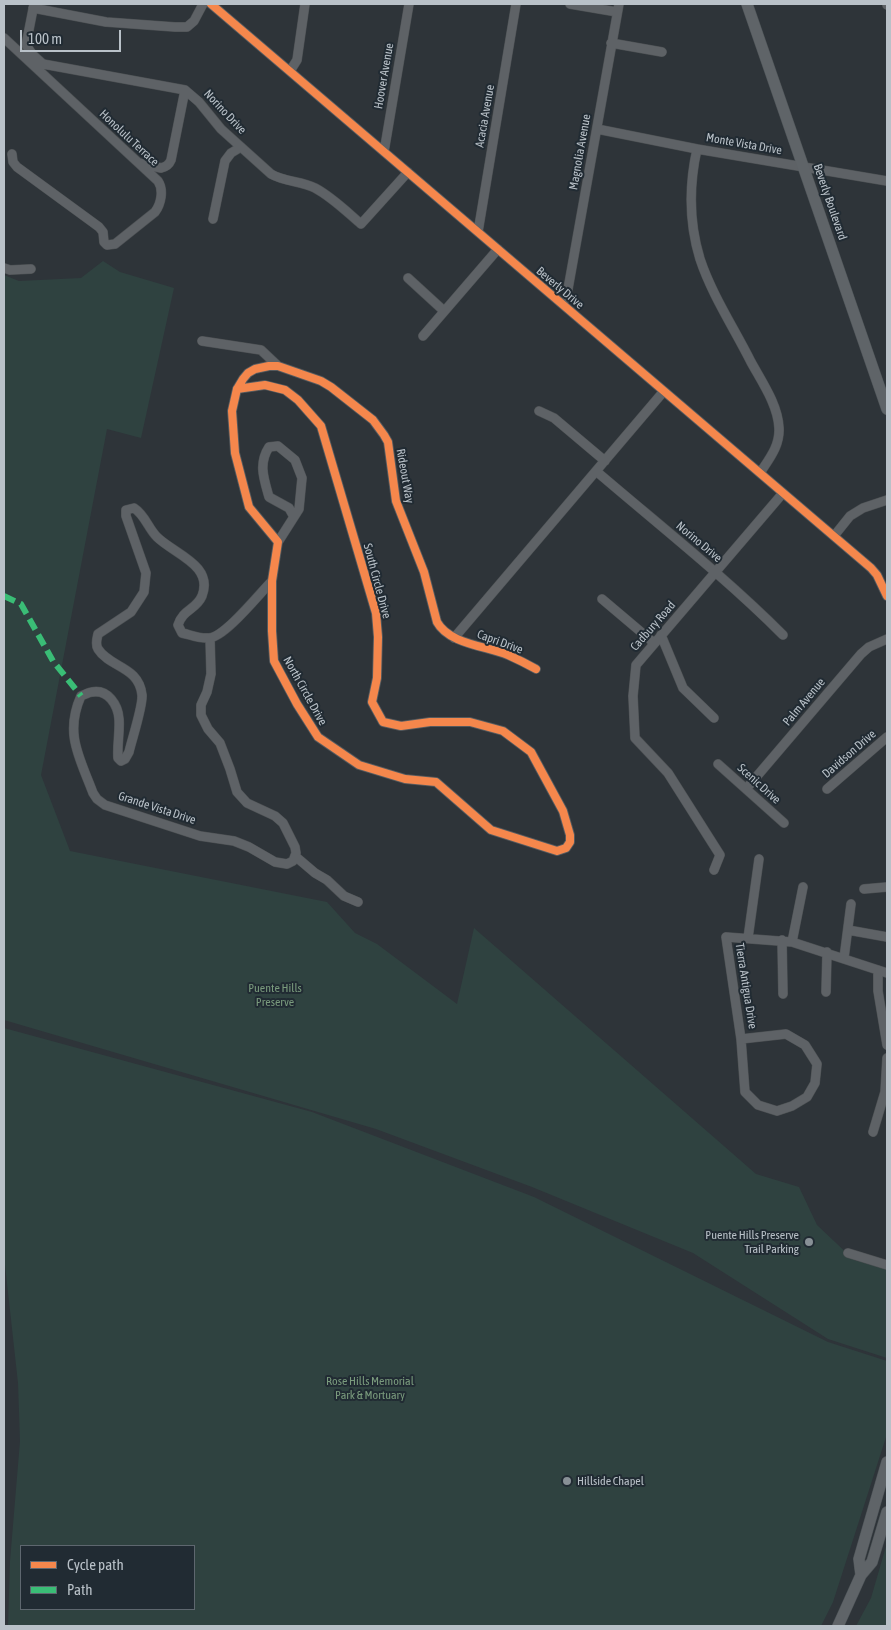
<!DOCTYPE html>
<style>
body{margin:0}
#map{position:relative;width:891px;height:1630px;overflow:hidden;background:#2e3439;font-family:"Asap Condensed",sans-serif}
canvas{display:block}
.frame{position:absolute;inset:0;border:5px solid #b9c1c8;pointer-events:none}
.legend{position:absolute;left:20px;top:1545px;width:175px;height:65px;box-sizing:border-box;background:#212b33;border:1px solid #5e676f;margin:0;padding:6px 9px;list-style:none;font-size:15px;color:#b9c1c8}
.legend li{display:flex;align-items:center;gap:10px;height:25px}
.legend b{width:25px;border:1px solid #5e676f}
.scale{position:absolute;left:20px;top:30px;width:101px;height:22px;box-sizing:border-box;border:2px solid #b9c1c8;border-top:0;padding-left:6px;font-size:15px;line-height:18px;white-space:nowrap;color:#b9c1c8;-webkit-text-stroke:4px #212b33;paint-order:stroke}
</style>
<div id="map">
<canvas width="891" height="1630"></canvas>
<div class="frame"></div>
<ul class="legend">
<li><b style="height:6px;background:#f5874c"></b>Cycle path</li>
<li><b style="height:6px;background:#3abd76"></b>Path</li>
</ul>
<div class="scale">100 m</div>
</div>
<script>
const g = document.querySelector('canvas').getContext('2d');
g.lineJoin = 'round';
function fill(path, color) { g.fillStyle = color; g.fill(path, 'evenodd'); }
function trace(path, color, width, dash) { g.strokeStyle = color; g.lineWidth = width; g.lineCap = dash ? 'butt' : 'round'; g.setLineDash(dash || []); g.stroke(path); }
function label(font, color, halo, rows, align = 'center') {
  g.font = font + ' "Asap Condensed",sans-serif'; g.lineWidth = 4; g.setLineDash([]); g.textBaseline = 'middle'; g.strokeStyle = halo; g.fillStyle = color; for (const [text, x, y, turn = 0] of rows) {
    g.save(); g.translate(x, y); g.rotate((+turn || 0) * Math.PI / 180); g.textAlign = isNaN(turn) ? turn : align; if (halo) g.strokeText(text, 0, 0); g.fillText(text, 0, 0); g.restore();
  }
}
const green = new Path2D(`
 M103,261L120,272L174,288L141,438L107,429L41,775L70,851L327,902L355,933L377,944L457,1004L474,928L756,1174L799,1187L817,1225L854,1260L887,1269V1358L828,1339L693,1253L532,1187L376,1129L4,1020V275L19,281L81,278Z
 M4,1028L312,1112L534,1197L828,1342L887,1361V1434L833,1602L821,1626H8L10,1561L20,1441L18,1383L4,1256ZM194,1546V1609H21V1546Z
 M887,1543V1626H856L871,1598Z`);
const minor = new Path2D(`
 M34,4L26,45L33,55L43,64L185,90L199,102L221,129L271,174C285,182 301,181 315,188C332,197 347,212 361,224L408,172
 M211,4L871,568L877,575L887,596
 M570,4L617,12
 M887,4V5
 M33,8L106,22L175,27H187L194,21L203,4
 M4,38L158,181C164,190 161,204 155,212L115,244L107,245L104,242L103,232L99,227L17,167L13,162L12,154
 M611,43L662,52
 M290,71L297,60L305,4
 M597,129L697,149L887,181
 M697,149C689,185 689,223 700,259C712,295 734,328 751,362C762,382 778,405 779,428C780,446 769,459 760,473
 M384,152L409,4
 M139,163L161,168C166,167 169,165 171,160L185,90
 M213,219L225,161L231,153L241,147
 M478,232L516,4
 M4,268L10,270L31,269
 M408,278L444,311
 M561,303L566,298L568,289L619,4
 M423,336L498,249
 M202,341L261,350L278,366
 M237,389L265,385L285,390L298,400L321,426L376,613L378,637L377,678L372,702L383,722L401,726L430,722H470L503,731L531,752L563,811L570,835V842L566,848L557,851L491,830L436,782L405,779L359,765L318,737L297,704L274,661L272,631V581L278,542L249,507L235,453L232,411L237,389L243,379L248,373L255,369L269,366H278L321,381L331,387L373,420L384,435L388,442L396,501L424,572L437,622C449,644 486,646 508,655C517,659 527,664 536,669
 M539,411L554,418L605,461
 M596,471C659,525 725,577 783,635
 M834,536L850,516L863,508L887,500
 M278,542L299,509L302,478L295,460L278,446L269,447C258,464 264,479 269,497L289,508L294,517
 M602,599L654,643
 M661,635L683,688L714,718
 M210,638L211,674L207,692L201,705V715L208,729L220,743L230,769L237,792L247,803L275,816L283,823L295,847L296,853L293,861L287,864L275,862L249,847L234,841L200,836L105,805L97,799L93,793C80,758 64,734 81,696C84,695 89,692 92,692C108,689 118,705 119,719C120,732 117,745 118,758L121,761L125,759L129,752C132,739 143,706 142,695C139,666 110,668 98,649C95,644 97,639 98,634L131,612L144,592L146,573L126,516V510L134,508C145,515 148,528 157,537C174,554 214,565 202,596C196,610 183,609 178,625L182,633C191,635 200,639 209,638C225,637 259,594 272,581
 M454,638L664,391
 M718,764L784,823
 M746,789L861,654L869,647L887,639
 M827,789L887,737
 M295,856L315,873L327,880L344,896L358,902
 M714,870L720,855L713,844L668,773L635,738L633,696L636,665L783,493
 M864,889L887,887
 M848,930L887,937
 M748,938L759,859
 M782,940L783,994
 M792,942L803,887
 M844,958L851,904
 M878,970V991L887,1045
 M826,992L827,952
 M741,1039L786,1034L805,1045L817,1064L815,1083L807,1097L792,1106L777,1111L758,1105L745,1092L741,1039L726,937L792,942L887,973
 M873,1132L885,1092L887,1058
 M848,1253L887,1265`);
const major = new Path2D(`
 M747,4L887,409
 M861,1575L859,1559L887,1462
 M838,1626L861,1575L872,1562L887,1512`);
const quiet = new Path2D(`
 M4,596L21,604L53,661L81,696`);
const cycleway = new Path2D(`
 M211,4L871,568L877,575L887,596
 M237,389L265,385L285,390L298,400L321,426L376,613L378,637L377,678L372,702L383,722L401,726L430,722H470L503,731L531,752L563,811L570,835V842L566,848L557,851L491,830L436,782L405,779L359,765L318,737L297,704L274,661L272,631V581L278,542L249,507L235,453L232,411L237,389L243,379L248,373L255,369L269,366H278L321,381L331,387L373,420L384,435L388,442L396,501L424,572L437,622C449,644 486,646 508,655C517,659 527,664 536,669`);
const markers = [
 [809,1242,5,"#889096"],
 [567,1481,5,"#889096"]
];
const streetNames = [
 ["Hoover Avenue",384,76,-80],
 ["Norino Drive",225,112,47],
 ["Acacia Avenue",485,116,-80],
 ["Honolulu Terrace",129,138,43],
 ["Monte Vista Drive",744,144,10],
 ["Magnolia Avenue",580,152,-80],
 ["Beverly Boulevard",830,202,71],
 ["Beverly Drive",560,288,40],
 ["Rideout Way",405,476,80],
 ["Norino Drive",699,542,40],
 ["South Circle Drive",377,581,75],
 ["Cadbury Road",653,626,-49],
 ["Capri Drive",500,642,20],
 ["North Circle Drive",305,691,61],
 ["Palm Avenue",804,702,-50],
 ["Davidson Drive",849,754,-41],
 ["Scenic Drive",759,784,42],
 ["Grande Vista Drive",157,808,18],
 ["Tierra Antigua Drive",746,986,81]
];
const parkNames = [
 ["Puente Hills",275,988],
 ["Preserve",275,1002],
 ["Rose Hills Memorial",370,1381],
 ["Park & Mortuary",370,1395]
];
const poiNames = [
 ["Puente Hills Preserve",799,1235],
 ["Trail Parking",799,1249],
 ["Hillside Chapel",577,1481,"left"]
];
fill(green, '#2f4240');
trace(minor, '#4c5053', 10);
trace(major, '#4b5155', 12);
trace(minor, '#5e6266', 9);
trace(major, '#5f6468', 11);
trace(quiet, '#3abd76', 6, [12, 6]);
trace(cycleway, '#f5874c', 8);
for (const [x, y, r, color] of markers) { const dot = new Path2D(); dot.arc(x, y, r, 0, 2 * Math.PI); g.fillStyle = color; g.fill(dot); trace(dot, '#212b33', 2); }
label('12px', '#b9c1c8', '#212b33', streetNames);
label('12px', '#7a9b7d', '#212b33', parkNames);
label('12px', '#b9c1c8', '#212b33', poiNames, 'right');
</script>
